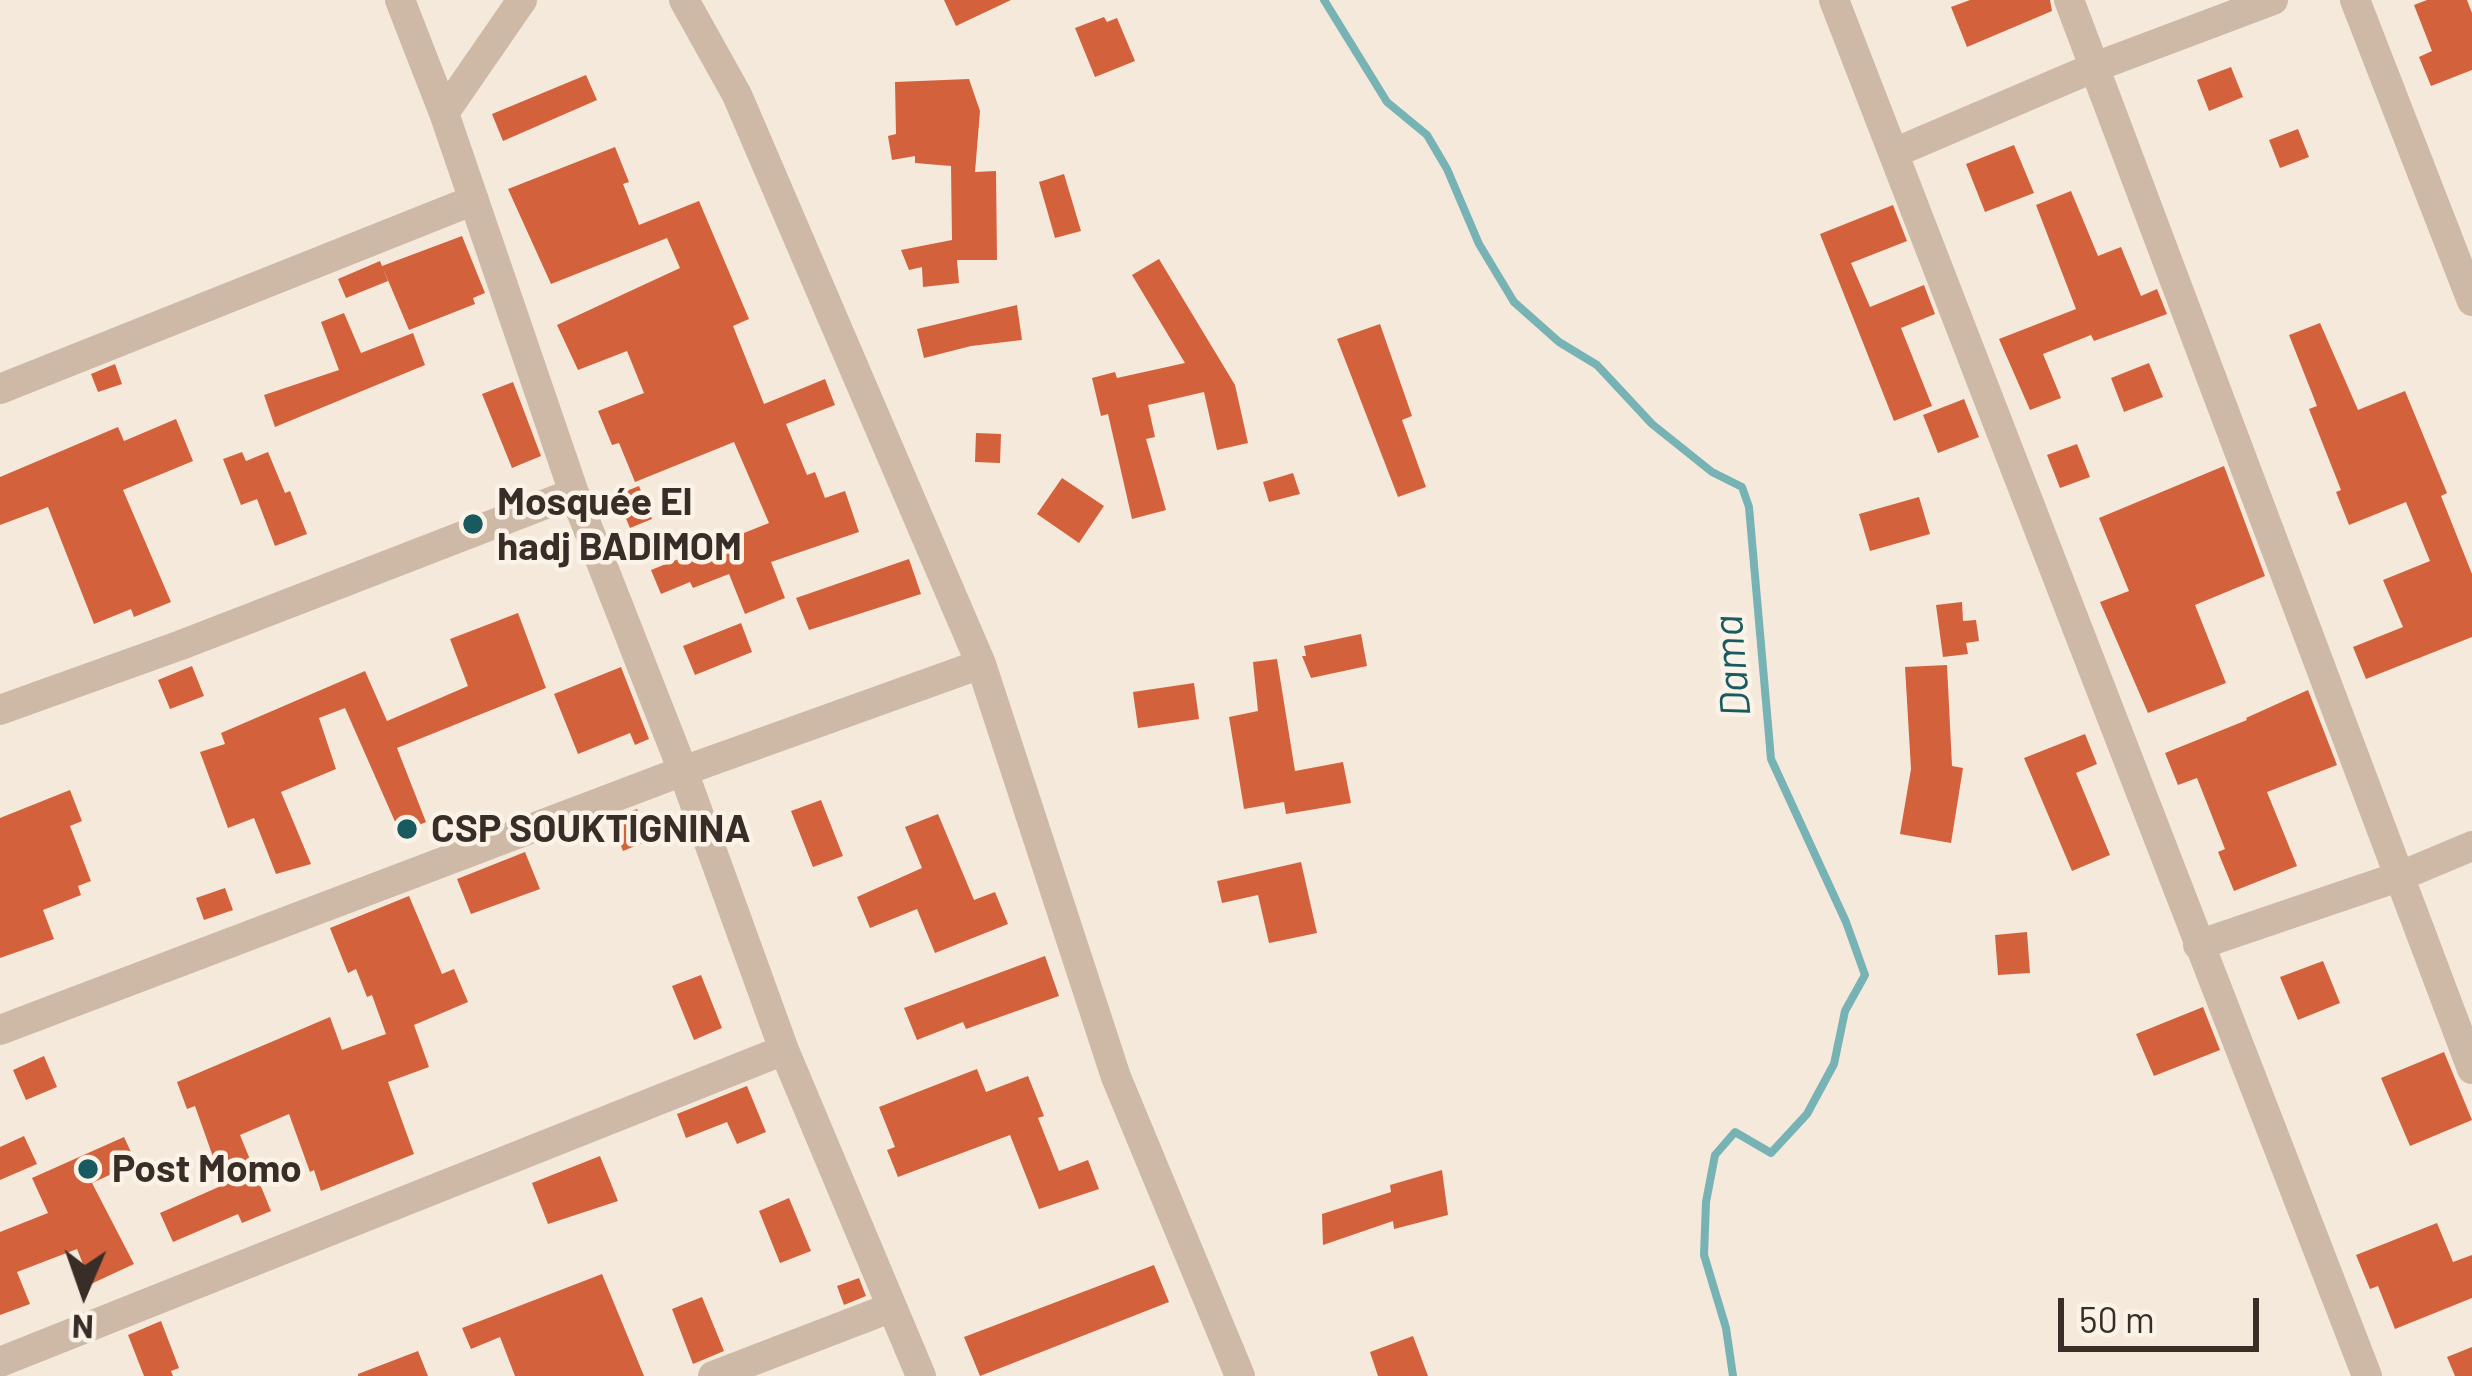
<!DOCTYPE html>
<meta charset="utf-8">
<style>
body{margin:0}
#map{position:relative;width:2472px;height:1376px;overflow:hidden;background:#f4e9db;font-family:Barlow,sans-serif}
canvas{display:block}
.north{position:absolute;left:24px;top:1232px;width:120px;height:120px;-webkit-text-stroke:9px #fbf3e8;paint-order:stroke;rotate:182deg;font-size:33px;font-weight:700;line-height:48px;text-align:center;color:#392d27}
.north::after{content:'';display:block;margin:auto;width:42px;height:54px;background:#392d27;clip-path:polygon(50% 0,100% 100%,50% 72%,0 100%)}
.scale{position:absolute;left:2058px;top:1298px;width:201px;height:54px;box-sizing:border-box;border:6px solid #392d27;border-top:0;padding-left:15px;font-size:36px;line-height:42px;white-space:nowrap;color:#392d27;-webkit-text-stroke:9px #fbf3e8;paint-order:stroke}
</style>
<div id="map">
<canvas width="2472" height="1376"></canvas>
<div class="north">N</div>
<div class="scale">50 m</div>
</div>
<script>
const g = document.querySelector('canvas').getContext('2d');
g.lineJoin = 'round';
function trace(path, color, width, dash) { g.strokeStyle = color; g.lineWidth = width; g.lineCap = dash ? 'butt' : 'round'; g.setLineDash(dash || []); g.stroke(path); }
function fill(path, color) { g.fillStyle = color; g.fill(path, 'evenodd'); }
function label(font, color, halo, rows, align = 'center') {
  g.font = font + ' Barlow,sans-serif'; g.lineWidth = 9; g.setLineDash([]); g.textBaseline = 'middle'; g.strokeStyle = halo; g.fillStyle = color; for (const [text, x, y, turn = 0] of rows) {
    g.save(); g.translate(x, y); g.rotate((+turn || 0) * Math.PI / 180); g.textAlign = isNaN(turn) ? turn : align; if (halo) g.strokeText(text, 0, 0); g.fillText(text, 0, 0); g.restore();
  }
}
const stream = new Path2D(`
 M1324,0L1387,102L1427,135L1447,169L1479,244L1514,302L1559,342L1597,365L1652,424L1712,472L1742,487L1749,507L1771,759L1846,922L1865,975L1845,1011L1834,1064L1807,1114L1771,1153L1735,1132L1715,1155L1706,1202L1704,1255L1726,1328L1733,1376`);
const building = new Path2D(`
 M944,0H1011L956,26Z
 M1970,0H2050L2052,11L1967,47L1951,7Z
 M2427,0H2467L2472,13V70L2431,86L2419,57L2432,51L2414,5Z
 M1104,17L1107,22L1117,18L1135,61L1095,77L1075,28Z
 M2231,67L2243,97L2209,111L2197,80Z
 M586,75L597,100L503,141L492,114Z
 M969,79L980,111L975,172L996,171L997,260H957L959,283L923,287L922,267L909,270L901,250L952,240L951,166L915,163V156L892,160L888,136L896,134L895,82Z
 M2298,129L2309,157L2280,168L2269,140Z
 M2014,145L2034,193L1985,212L1966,164Z
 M615,147L629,182L623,184L639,225L699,201L749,319L733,326L764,404L825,379L835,405L786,424L807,475L815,472L825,498L845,491L859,532L771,562L785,598L745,614L729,574L693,588L690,582L661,594L651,570L769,523L734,442L635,482L619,443L612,445L598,411L644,393L627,351L578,370L557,325L680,268L667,238L551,284L508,189Z
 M1064,174L1081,231L1055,238L1039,182Z
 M2071,191L2098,256L2121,247L2141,296L2157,289L2167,314L2094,341L2091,335L2043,354L2061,398L2030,410L1999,339L2076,309L2036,205Z
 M1893,205L1907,241L1851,263L1870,307L1924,285L1935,314L1901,328L1932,406L1894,421L1820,234Z
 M462,236L485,293L473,298L475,304L409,330L382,266Z
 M1159,259L1235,385L1248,443L1217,450L1204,392L1148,405L1155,437L1146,439L1166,510L1132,519L1108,414L1101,416L1092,378L1115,372L1117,378L1185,363L1132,275Z
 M380,261L388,281L346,298L338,279Z
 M1017,305L1022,340L971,346L924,358L917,329Z
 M344,313L361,353L413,333L425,365L275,427L264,395L339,370L321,322Z
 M2320,323L2358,410L2405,391L2447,493L2441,496L2472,574V637L2366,679L2353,647L2403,627L2383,580L2430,561L2406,502L2349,525L2336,492L2341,490L2309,409L2317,406L2289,335Z
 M1380,324L1412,416L1402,420L1426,487L1398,497L1337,339Z
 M2149,363L2163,397L2124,412L2111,378Z
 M115,364L122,384L98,392L91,374Z
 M513,382L541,456L512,468L482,394Z
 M1964,399L1979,437L1938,453L1923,415Z
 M176,419L193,461L123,490L171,602L134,617L131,609L94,624L48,507L0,525V477L118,427L124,441Z
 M976,433L1001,434L1000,463L975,462Z
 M2077,444L2090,477L2060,488L2047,455Z
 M242,452L246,461L268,452L285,493L290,491L307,534L275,546L257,499L241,505L223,459Z
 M2224,466L2265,576L2195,605L2226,683L2148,713L2100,602L2129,591L2099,518Z
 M1293,473L1300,494L1269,502L1263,482Z
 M1062,478L1104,506L1079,543L1037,514Z
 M639,486L652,519L630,528L616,495Z
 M1919,497L1930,534L1870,551L1859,514Z
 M909,559L921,594L809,630L796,598Z
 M1962,602L1963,621L1976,620L1979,641L1966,643L1968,654L1943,657L1936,605Z
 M518,613L546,688L397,748L426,822L400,833L345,708L319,718L336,769L281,792L311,864L276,874L254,818L228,828L200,752L225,744L221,733L365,671L387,721L468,686L450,639Z
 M741,623L752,652L695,675L683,646Z
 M1361,634L1367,666L1311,678L1302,656H1306L1304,646Z
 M1277,659L1295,771L1343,762L1351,803L1286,814L1284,802L1244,809L1229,717L1258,711L1253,662Z
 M1947,665L1952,766L1963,768L1951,843L1900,834L1911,769L1905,667Z
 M192,666L204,696L170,709L158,680Z
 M621,667L649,739L635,745L630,733L578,754L554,694Z
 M1194,683L1199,719L1138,728L1133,692Z
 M2308,690L2337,765L2267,792L2297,866L2234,891L2218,852L2225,849L2197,778L2178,785L2165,753L2247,720L2246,718Z
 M2085,734L2097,764L2076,773L2110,855L2072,871L2024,758Z
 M70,790L82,821L70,826L91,881L78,886L81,895L43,910L54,939L0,958V818Z
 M821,800L843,856L813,867L791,811Z
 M637,809L650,840L623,851L610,819Z
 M938,814L974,900L995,892L1008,924L935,953L917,909L870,928L857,897L922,868L905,827Z
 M525,852L540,889L471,914L457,879Z
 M1301,862L1317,933L1269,943L1258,895L1222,903L1217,881Z
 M225,888L233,910L204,920L196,898Z
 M409,896L442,974L454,969L468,1002L414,1025L429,1067L388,1082L414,1154L321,1191L314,1170L310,1172L289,1114L240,1135L271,1211L242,1223L238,1214L173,1242L160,1213L223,1185L195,1106L187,1109L177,1082L330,1017L342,1050L386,1034L372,995L367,997L356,969L348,973L330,928Z
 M2027,932L2030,973L1998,975L1995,935Z
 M1045,956L1059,996L966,1029L963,1022L917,1040L904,1008Z
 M2323,961L2340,1003L2298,1020L2280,977Z
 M701,975L722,1028L694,1040L672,986Z
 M2203,1007L2220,1050L2154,1076L2136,1034Z
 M2444,1052L2472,1120L2410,1146L2381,1078Z
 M44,1056L57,1087L26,1100L13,1070Z
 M977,1069L986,1092L1028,1076L1044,1116L1038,1118L1059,1171L1088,1160L1099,1189L1039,1209L1010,1135L898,1177L887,1150L895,1147L879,1107Z
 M747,1086L766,1132L737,1144L727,1122L686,1138L677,1114Z
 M24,1136L37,1164L0,1180V1147Z
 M124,1137L136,1163L92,1183L134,1264L91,1284L77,1249L17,1272L30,1304L0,1315V1232L48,1213L32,1178Z
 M600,1156L618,1201L548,1224L532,1183Z
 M1442,1170L1448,1215L1394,1229L1393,1221L1323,1245L1322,1214L1391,1192L1390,1185Z
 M789,1198L811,1251L780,1263L759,1211Z
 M2437,1223L2453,1262L2472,1255V1298L2395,1329L2378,1286L2370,1289L2356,1255Z
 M1154,1265L1169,1302L980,1376L964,1337Z
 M602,1274L644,1376H515L500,1337L471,1349L462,1328Z
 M859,1278L866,1296L844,1305L837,1286Z
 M702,1297L724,1351L693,1364L672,1309Z
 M161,1321L179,1368L171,1371L173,1376H144L128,1335Z
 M1413,1336L1428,1376H1378L1370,1352Z
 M2472,1347V1376H2455L2447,1357Z
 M418,1351L428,1376H358V1374Z`);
const street = new Path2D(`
 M400,0L444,113L574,493L683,771L784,1050L921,1376
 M684,0L737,95L981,664L1116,1077L1240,1376
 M1834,0L2367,1376
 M2069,0L2472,1069
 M2355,0L2472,301
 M444,113L522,0
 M1894,153L2095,67L2273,0
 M0,389L474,200
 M0,710L181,645L574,493
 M2198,945L2398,877L2472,846
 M0,1030L683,771L981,664
 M0,1362L784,1050
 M713,1376L890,1308`);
const markers = [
 [473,524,12,"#185a5f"],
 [407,829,12,"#185a5f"],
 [88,1169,12,"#185a5f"]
];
const poiNames = [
 ["Mosquée El",497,502],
 ["hadj BADIMOM",497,547],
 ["CSP SOUKTIGNINA",431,829],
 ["Post Momo",112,1169]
];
const waterNames = [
 ["Dama",1732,666,-95]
];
trace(stream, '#77b2b4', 8);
fill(building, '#d2613c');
trace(street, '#ceb8a6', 30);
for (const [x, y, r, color] of markers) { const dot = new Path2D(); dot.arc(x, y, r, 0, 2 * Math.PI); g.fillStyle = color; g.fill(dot); trace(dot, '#fbf3e8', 4.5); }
label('bold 39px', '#392d27', '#fbf3e8', poiNames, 'left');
label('italic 42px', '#185a5f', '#fbf3e8', waterNames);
</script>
